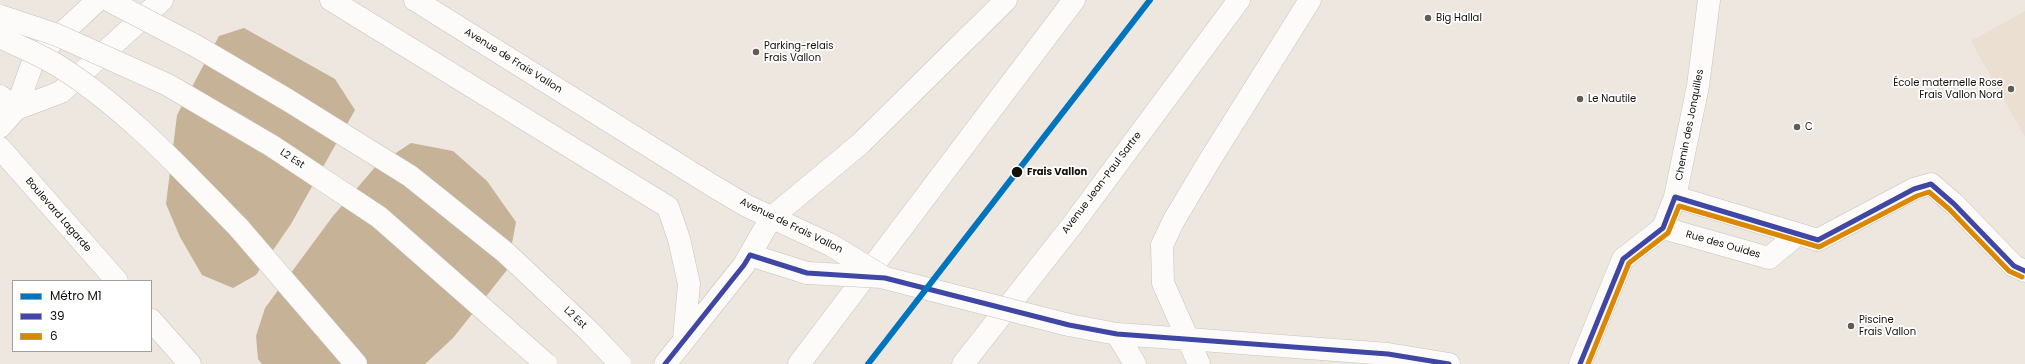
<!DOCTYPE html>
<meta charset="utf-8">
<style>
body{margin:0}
#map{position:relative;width:2025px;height:364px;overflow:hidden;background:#ede7e0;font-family:Poppins,sans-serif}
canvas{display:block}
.legend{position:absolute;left:12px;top:280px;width:140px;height:72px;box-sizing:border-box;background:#fff;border:1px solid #a19f9d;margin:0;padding:5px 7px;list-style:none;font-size:12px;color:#13100b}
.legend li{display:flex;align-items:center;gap:8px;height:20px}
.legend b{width:20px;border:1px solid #a19f9d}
</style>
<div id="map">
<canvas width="2025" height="364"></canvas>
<ul class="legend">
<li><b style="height:5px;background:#0075be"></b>Métro M1</li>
<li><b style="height:5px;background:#3f46a3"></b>39</li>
<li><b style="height:5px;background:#dc8701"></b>6</li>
</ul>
</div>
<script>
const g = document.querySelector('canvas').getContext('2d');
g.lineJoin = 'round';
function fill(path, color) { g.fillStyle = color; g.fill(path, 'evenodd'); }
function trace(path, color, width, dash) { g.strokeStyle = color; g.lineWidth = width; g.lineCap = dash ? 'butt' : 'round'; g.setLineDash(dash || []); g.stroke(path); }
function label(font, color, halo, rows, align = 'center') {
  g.font = font + ' Poppins,sans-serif'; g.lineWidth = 3.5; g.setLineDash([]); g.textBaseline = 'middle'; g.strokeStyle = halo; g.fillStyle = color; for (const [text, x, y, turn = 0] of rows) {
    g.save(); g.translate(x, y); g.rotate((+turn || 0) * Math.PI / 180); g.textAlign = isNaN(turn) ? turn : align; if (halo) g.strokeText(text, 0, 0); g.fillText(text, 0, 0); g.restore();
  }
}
const built = new Path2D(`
 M2025,11V137L1971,41Z`);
const water = new Path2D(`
 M244,28L335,79L355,110L291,224L256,275L233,288L202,275L180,237L166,204L177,115L219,36Z
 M411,143L453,151L487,181L516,222L507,270L453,338L425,364H262L258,359L256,336L265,308L333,216L376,166Z`);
const minor = new Path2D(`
 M0,96L16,109
 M16,109L61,92L162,0
 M0,127L16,109L34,59L98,0
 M0,148L117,281
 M1675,197L1818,240L1914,189L1931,184L1954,204L2014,266L2025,271
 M1663,228L1769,258L1798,234
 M151,320L190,364
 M1188,339L1388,354L1449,364
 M1580,364L1623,259L1663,228L1675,197L1698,86L1709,0`);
const primary = new Path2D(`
 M331,0L668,207L679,239L689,284L684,339
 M415,0L713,186L747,206L831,245
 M750,255L807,273
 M1069,325L1117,334L1188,339
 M1117,334L1135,364
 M665,364L744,265L771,218L860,144L1006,0
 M1199,364L1163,283L1162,245L1174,220L1208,163L1310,0`);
const trunk = new Path2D(`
 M799,364L1074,0
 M963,364L1073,224L1239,0`);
const motorway = new Path2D(`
 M239,228L356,364`);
const primaryBridge = new Path2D(`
 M831,245L885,278L1069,325
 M807,273L882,277`);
const motorwayBridge = new Path2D(`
 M108,0L196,46L286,99L410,176L506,253L589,331L620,364
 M0,16L57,35L168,85L272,146L379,217L546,364
 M0,37C20,47 41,55 60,67C128,110 183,171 239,228`);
const bus1 = new Path2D(`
 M665,364L744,265L750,255L807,273L885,278L1069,325L1117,334L1388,354L1449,364
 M1580,364L1623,259L1663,228L1675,197L1818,240L1914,189L1931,184L1954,204L2014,266L2025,271`);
const bus2 = new Path2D(`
 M1588,364L1629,263L1668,233L1679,206L1819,247L1917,196L1929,192L1949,209L2009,271L2022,277`);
const metro1 = new Path2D(`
 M868,364L1150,0`);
const markers = [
 [1428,18,4,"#5f5b56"],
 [756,52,4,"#5f5b56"],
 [2011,89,4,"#5f5b56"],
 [1580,99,4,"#5f5b56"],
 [1797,127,4,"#5f5b56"],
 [1017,172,6,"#13100b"],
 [1851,326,4,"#5f5b56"]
];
const poiNames = [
 ["Big Hallal",1436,18],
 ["Parking-relais",764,46],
 ["Frais Vallon",764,58],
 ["École maternelle Rose",2003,83,"right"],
 ["Frais Vallon Nord",2003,95,"right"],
 ["Le Nautile",1588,99],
 ["C",1805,127],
 ["Piscine",1859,320],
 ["Frais Vallon",1859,332]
];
const streetNames = [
 ["Avenue de Frais Vallon",513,61,32],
 ["Chemin des Jonquilles",1690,125,-79],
 ["L2 Est",292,159,34],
 ["Avenue Jean-Paul Sartre",1102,183,-53],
 ["Boulevard Lagarde",58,215,49],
 ["Avenue de Frais Vallon",791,226,26],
 ["Rue des Ouides",1723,245,16],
 ["L2 Est",575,318,43]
];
const stopNames = [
 ["Frais Vallon",1027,172]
];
fill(built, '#eadfd0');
fill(water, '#c6b297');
trace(minor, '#c7c3bd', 23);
trace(primary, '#c7c3bd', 23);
trace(trunk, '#c7c3bd', 23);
trace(motorway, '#c7c3bd', 23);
trace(minor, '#fcfbfa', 22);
trace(primary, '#fcfbfa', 22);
trace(trunk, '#fcfbfa', 22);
trace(motorway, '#fcfbfa', 22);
trace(primaryBridge, '#c7c3bd', 23, []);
trace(motorwayBridge, '#c7c3bd', 23, []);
trace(primaryBridge, '#fcfbfa', 22);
trace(motorwayBridge, '#fcfbfa', 22);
trace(bus1, '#3f46a3', 5);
trace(bus2, '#dc8701', 5);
trace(metro1, '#0075be', 6);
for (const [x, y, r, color] of markers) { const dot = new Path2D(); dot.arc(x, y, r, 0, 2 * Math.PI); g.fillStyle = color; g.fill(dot); trace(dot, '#fff', 1.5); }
label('10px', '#13100b', '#fff', poiNames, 'left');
label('10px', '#13100b', '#fff', streetNames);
label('bold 10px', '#13100b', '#fff', stopNames, 'left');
</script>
